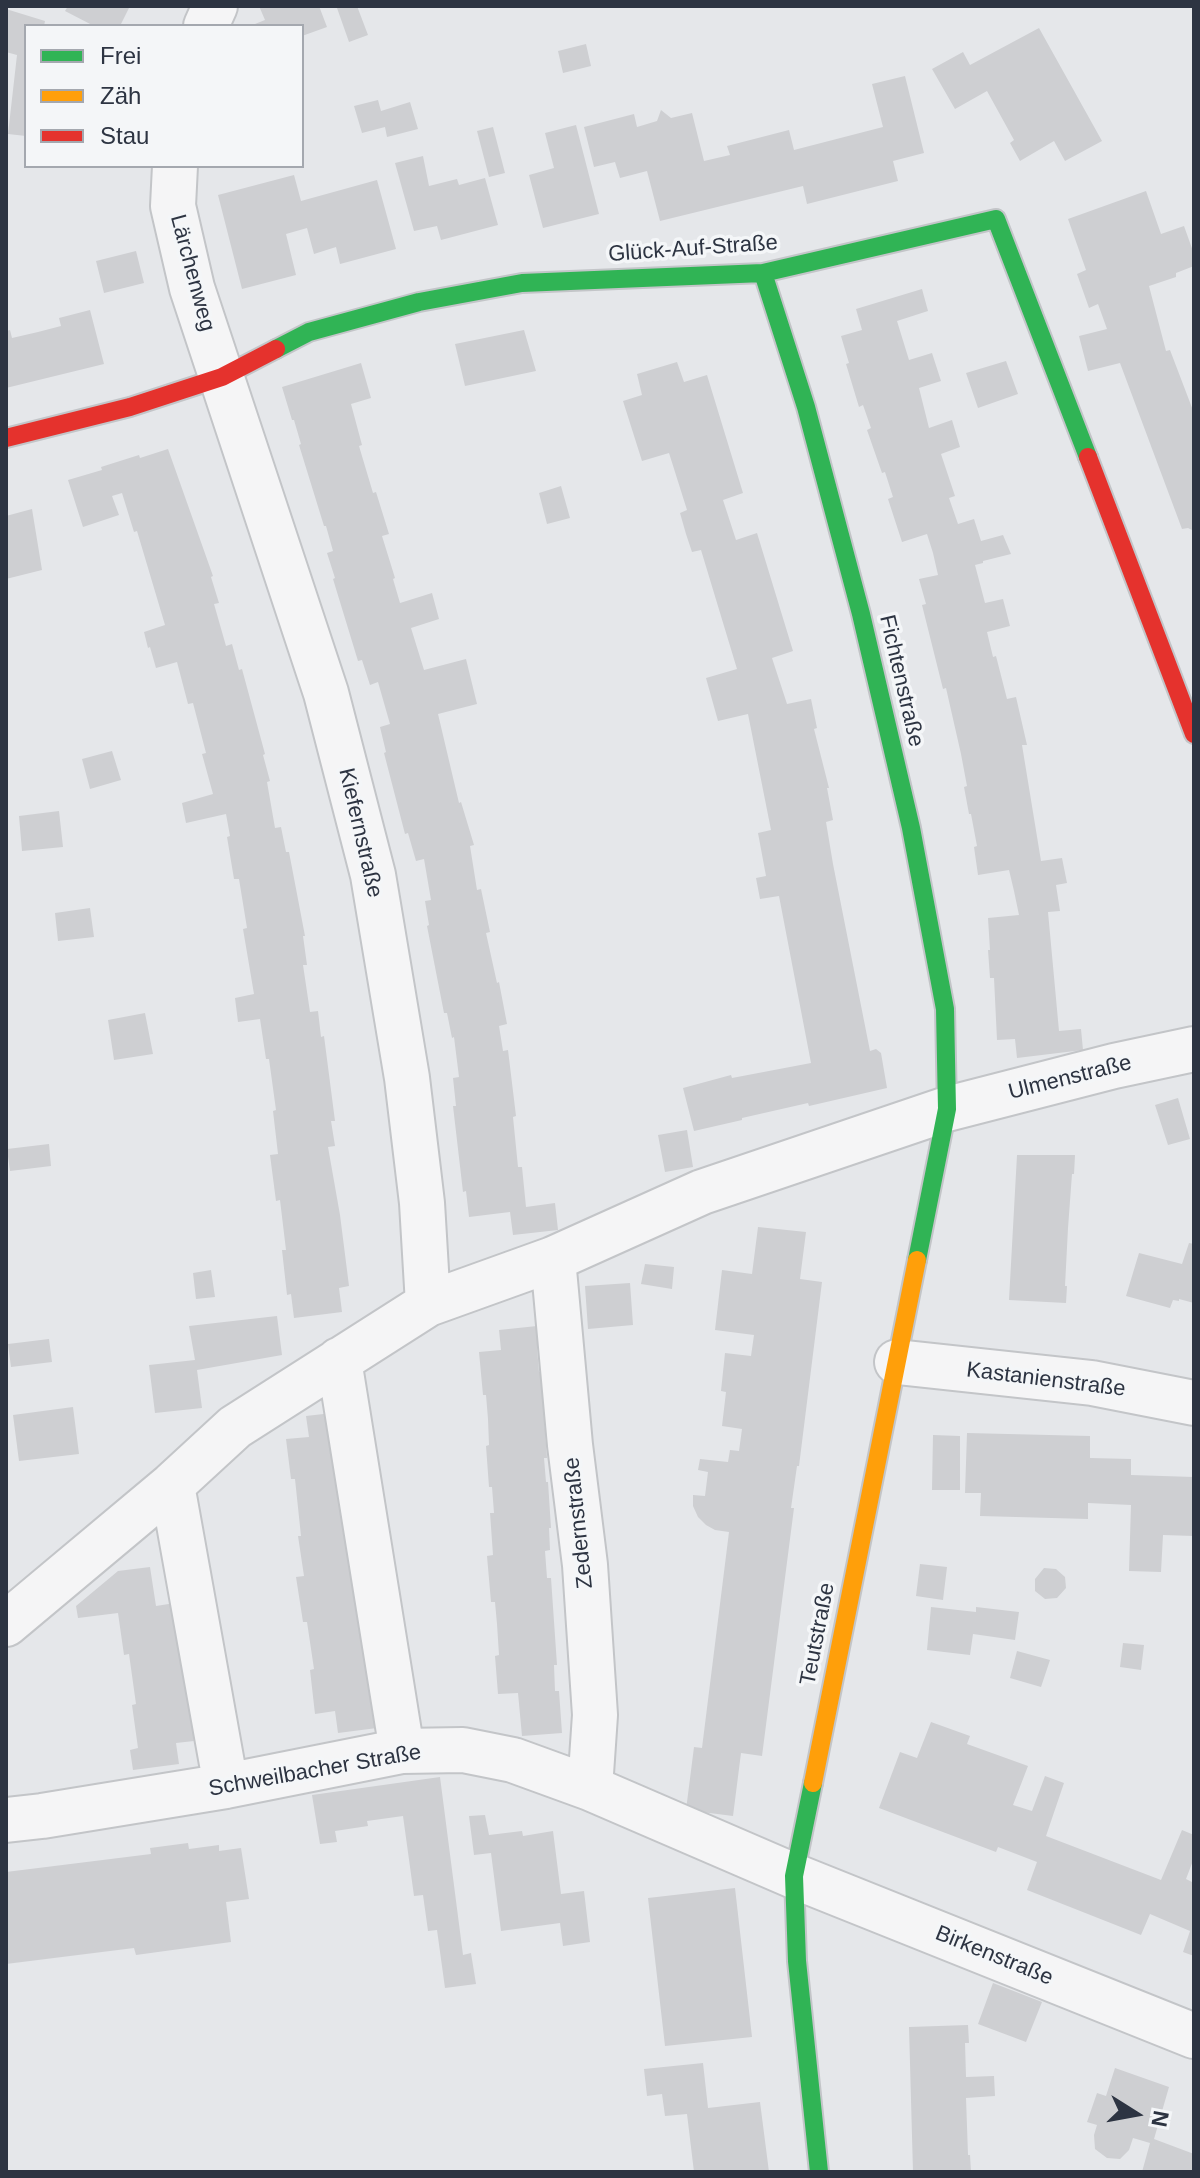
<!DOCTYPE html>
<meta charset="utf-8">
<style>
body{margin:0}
#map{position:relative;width:1200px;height:2178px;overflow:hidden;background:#e5e7ea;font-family:Arial,sans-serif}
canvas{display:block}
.frame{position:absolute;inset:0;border:8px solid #2d3442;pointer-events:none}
.legend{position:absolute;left:24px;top:24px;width:280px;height:144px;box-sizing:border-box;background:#f4f6f8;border:2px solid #a4a8af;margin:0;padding:10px 14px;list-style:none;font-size:24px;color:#2d3442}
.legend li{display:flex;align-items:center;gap:16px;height:40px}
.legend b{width:40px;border:2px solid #a4a8af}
.north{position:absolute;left:1096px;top:2074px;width:80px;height:80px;-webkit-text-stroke:6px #f4f6f8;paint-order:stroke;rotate:101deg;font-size:22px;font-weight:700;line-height:32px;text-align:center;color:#2d3442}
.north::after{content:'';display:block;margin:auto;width:28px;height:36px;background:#2d3442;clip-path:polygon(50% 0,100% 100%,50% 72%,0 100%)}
</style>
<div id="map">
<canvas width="1200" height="2178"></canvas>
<div class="frame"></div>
<ul class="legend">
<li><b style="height:10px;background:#30b455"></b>Frei</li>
<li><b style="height:10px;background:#ff9f0a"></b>Zäh</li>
<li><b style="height:10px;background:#e5322d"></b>Stau</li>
</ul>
<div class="north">N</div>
</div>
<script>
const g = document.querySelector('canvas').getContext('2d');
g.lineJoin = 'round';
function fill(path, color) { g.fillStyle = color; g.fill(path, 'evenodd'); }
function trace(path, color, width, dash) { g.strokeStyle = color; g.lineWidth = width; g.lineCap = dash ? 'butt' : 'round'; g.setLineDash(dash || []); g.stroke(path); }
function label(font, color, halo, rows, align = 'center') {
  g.font = font + ' Arial,sans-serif'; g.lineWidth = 7; g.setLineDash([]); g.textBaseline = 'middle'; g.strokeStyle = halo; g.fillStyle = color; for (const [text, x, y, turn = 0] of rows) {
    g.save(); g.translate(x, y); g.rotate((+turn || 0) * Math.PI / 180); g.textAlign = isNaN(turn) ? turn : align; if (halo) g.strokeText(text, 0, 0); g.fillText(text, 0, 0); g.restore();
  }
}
const building = new Path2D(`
 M68,6H130L120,26H94L65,11Z
 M259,6H319L327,27L302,36V26H250L265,20Z
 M342,6H357L368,35L349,42L337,8Z
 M6,9L45,21L44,26H26V136L8,134L17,55L6,52Z
 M1039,28L1102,141L1065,161L1054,141L1020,161L1010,143L1014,140L987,91L955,109L932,69L963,52L970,65Z
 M586,44L591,66L563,73L558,51Z
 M905,76L924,153L893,161L898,181L807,204L803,186L660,221L647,171L620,178L615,162L594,167L584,127L634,114L637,127L657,121L661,110L671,118L692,113L704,161L730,155L727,146L789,130L794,150L883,127L872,84Z
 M378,100L381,111L410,102L418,129L387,137L385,127L362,133L354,106Z
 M576,125L599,214L543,228L529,175L554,168L545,133Z
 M493,127L505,173L489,177L477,131Z
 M423,156L429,186L457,179L459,185L485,178L498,225L441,240L437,226L414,231L395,163Z
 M294,175L301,201L377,180L396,249L340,264L336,247L314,254L307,228L286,234L296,275L242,289L218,195Z
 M1146,191L1161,234L1184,226L1194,254V266L1176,273V277L1149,286L1166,351L1170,350L1194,413V531L1188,528L1182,529L1120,363L1088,371L1079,336L1107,329L1098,304L1089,308L1077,274L1086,270L1068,219Z
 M136,251L144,283L104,293L96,261Z
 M922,289L928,311L897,321L909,360L932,353L941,381L919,388L929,428L952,420L960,447L941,454L955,496L949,498L958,524L974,519L981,541L1003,535L1011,554L983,561V563L975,565L985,603L1003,599L1010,626L987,632L993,657L996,656L1007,699L1016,697L1027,745H1022L1041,861L1062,858L1067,883L1056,885L1060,911L1048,912L1059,1031L1081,1029L1083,1050L1017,1058L1015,1039L997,1040L994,978H990L988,950H990L988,918L1019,915L1014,891L1009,870L978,875L974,847L977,846L971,814H969L964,787L967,786L961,754L946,688L943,689L922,605L926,604L919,579L938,575L933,553L927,534L902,542L888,499L893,497L885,472L882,473L867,430L871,428L863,405L859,407L846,364L849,363L841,336L862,330L856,309Z
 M90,310L104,364L6,388V331L10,330L12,338L38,332L61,326L59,318Z
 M524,330L536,371L465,386L455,344Z
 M1006,361L1018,394L978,408L966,373Z
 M677,362L684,382L707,375L743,493L723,500L736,540L757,533L793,651L772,658L787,704L811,699L817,728L814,729L829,788H827L833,820L826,822L833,864L870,1051L876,1049L881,1053L887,1088L809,1106L808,1103L742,1118V1120L694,1131L683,1088L731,1075L732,1078L811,1063L779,896L760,899L756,878L766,876L758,833L771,830L748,714L718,721L706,678L737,669L701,550L692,552L686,534L680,513L687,510L669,453L642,461L623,401L642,395L637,374Z
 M361,363L371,398L351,404L362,445L359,446L373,493L376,492L389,534L382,536L395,578L393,579L400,603L432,593L439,619L411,628L424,670L466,659L477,704L438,714L459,803L461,802L474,845L470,846L477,890L481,889L490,932L486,933L497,983L499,982L507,1024L499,1026L503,1051L508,1050L516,1116L513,1117L518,1167H522L526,1207L555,1203L558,1230L513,1235L510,1212L469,1217L466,1191L463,1192L453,1106H456L453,1078L459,1077L454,1037L452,1038L447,1013H444L427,926L429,925L425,901L431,900L424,859L416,861L408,833L405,834L384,753L386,752L380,727L390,724L378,682L370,685L362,660L358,661L333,579L335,578L327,553L333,551L326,526H324L299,445L301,444L294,420H292L282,387Z
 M168,449L213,576L211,577L219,603L214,604L226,646L232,644L239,670L242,669L265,754L263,755L270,781L267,782L275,828L281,827L286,852H289L305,936H303L307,965H303L310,1012L318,1011L321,1037L324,1036L335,1121H331L335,1146L328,1147L340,1215L349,1286L339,1288L342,1312L294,1318L291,1294L287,1295L282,1250H286L280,1200L276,1201L270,1155L278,1154L273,1111L276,1110L269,1059H266L260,1019L238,1022L235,998L254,994L243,929L247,928L239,879H234L227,837L230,836L226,814L186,823L182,803L213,794L202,754L206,753L193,703L188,704L177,662L156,668L150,647L148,648L144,632L165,625L137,531L134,532L122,493L112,496L119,515L83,527L68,480L102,470L101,467L139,455L140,458Z
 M561,486L570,518L547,524L539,493Z
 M32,509L42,570L6,579V525L8,524L6,516Z
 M112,751L121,780L90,789L82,759Z
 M59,811L63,847L22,851L19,816Z
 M90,908L94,937L58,941L55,913Z
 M145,1013L153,1054L114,1060L108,1020Z
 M1178,1098L1190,1139L1168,1145L1155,1105Z
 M687,1130L693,1167L665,1172L658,1135Z
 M49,1144L51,1166L10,1171L7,1149Z
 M1017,1155H1075L1074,1174H1072L1068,1228L1065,1286H1067L1066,1303L1009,1300Z
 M758,1227L806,1232L800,1279L822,1282L799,1466H797L791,1508H794L762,1756L741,1753L733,1816L686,1810L694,1747L702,1748L729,1532L715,1530L706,1525L698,1517L693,1506V1495L705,1496L708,1472L698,1470L700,1459L728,1462L730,1450L739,1451L742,1429L722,1426L726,1392L721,1391L725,1353L751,1356L754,1335L715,1330L722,1270L752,1274Z
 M1189,1243L1194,1244V1303L1179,1299V1301L1173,1300L1170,1308L1126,1296L1139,1253L1182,1264Z
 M645,1264L674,1267L672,1289L641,1284Z
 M211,1270L215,1297L196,1299L193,1273Z
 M630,1283L633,1325L588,1329L585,1286Z
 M277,1316L282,1355L197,1370L202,1408L155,1413L149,1365L195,1360L189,1326Z
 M537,1326L539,1348H537L539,1372H541L547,1458H544L546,1482H548L551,1528H549L550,1550L545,1551L547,1578H551L557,1665H554L555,1691H559L562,1733L522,1736L518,1693L498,1694L495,1656L499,1655L497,1624L495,1602H491L487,1556L493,1555L490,1513H494L492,1487H489L486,1446L489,1445L488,1419L486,1395H483L479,1352L501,1350L499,1330Z
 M49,1339L52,1362L11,1367L8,1344Z
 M73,1407L79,1454L19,1461L13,1415Z
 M341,1412L369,1681L377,1728L338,1733L335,1711L315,1714L310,1670L314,1669L307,1622H303L296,1577L304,1576L298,1536H301L295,1479H291L286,1439L309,1437L306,1416Z
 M967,1433L1090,1436V1458L1131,1459V1475L1194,1477V1536L1163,1535L1161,1572L1129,1571L1131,1505L1088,1503V1519L980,1516L981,1493H965Z
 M933,1435L960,1436V1490H932Z
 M920,1564L947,1567L943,1600L916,1596Z
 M150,1567L156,1606L175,1603L194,1741L176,1743L179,1764L133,1770L130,1750L138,1748L132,1705L136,1704L129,1654L124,1655L118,1613L78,1618L76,1606L118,1571Z
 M1044,1568L1056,1569L1065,1577L1066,1588L1057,1598L1045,1599L1035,1591V1579Z
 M931,1607L976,1612V1607L1019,1612L1015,1640L973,1634L970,1655L927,1650Z
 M1123,1643L1144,1645L1141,1670L1120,1667Z
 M1017,1651L1050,1660L1041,1687L1010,1678Z
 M931,1722L970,1736L967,1744L1028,1766L1013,1805L1032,1811L1045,1776L1064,1783L1046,1836L1161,1880L1182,1830L1194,1835V1858L1186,1879L1194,1883V1956L1183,1952L1190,1931L1150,1914L1141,1935L1027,1890L1037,1862L998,1847L996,1852L879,1808L900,1752L917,1758Z
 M440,1777L463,1955L471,1953L476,1984L445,1988L437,1930L428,1931L423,1895L414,1896L403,1816L367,1821L368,1826L335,1831L337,1842L320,1844L312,1795Z
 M485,1815L489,1835L522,1831L523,1836L553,1831L561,1894L584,1891L590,1942L563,1946L560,1923L501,1931L491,1853L474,1855L469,1816Z
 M188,1843L189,1849L219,1845V1851L241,1848L249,1899L226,1902L231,1942L136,1955L134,1948L6,1964V1872L151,1854L150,1848Z
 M735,1888L752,2037L665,2046L648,1898Z
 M993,1983L1042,2002L1026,2042L978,2024Z
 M968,2025L969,2043H965L966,2077L994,2076L995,2096L966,2098L968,2155H970L971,2172H913L909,2027Z
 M703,2063L708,2108L760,2102L769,2172H694L687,2114L665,2116L662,2094L647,2096L644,2069Z
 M1115,2068L1169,2087L1154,2139L1194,2154V2172H1142L1150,2143L1133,2138L1129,2150L1120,2159L1107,2158L1095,2149L1094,2135L1097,2125L1087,2122L1097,2093L1106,2096Z`);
const street = new Path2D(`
 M206,26L215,6
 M175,166L173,206L192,288L326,693L373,875L407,1078L422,1203L428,1304
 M553,1259L570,1445L585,1565L595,1715L590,1788
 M339,1360L402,1751
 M897,1362L1092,1383L1194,1403
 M172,1485L226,1786
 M6,1624L172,1485L235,1427L428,1304L553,1259L702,1192L947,1109L1114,1066L1194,1049
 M6,1820L42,1816L226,1786L402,1751L463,1750L513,1760L590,1788L794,1876L1194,2036`);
const fast = new Path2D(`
 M763,273L806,407L861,614L911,828L945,1009L947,1109L917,1260
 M276,349L309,332L419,302L522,283L763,273L996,219L1088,457
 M813,1783L794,1876L797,1961L819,2172`);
const slow = new Path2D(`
 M813,1783L917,1260`);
const jam = new Path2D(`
 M6,438L130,407L222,377L276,349
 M1088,457L1194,734`);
const streetNames = [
 ["Glück-Auf-Straße",693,249,-4],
 ["Lärchenweg",192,273,75],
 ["Fichtenstraße",901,681,77],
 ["Kiefernstraße",360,833,77],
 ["Ulmenstraße",1070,1078,-14],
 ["Kastanienstraße",1046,1380,7],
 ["Zedernstraße",579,1523,-96],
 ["Teutstraße",818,1634,-79],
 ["Schweilbacher Straße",315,1771,-10],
 ["Birkenstraße",994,1956,22]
];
fill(building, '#cecfd2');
trace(street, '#c3c5c8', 48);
trace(fast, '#c3c5c8', 22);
trace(slow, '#c3c5c8', 22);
trace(jam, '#c3c5c8', 22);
trace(street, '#f5f5f6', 44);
trace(fast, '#30b455', 18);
trace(slow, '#ff9f0a', 18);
trace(jam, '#e5322d', 18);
label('22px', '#2d3442', '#f4f6f8', streetNames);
</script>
